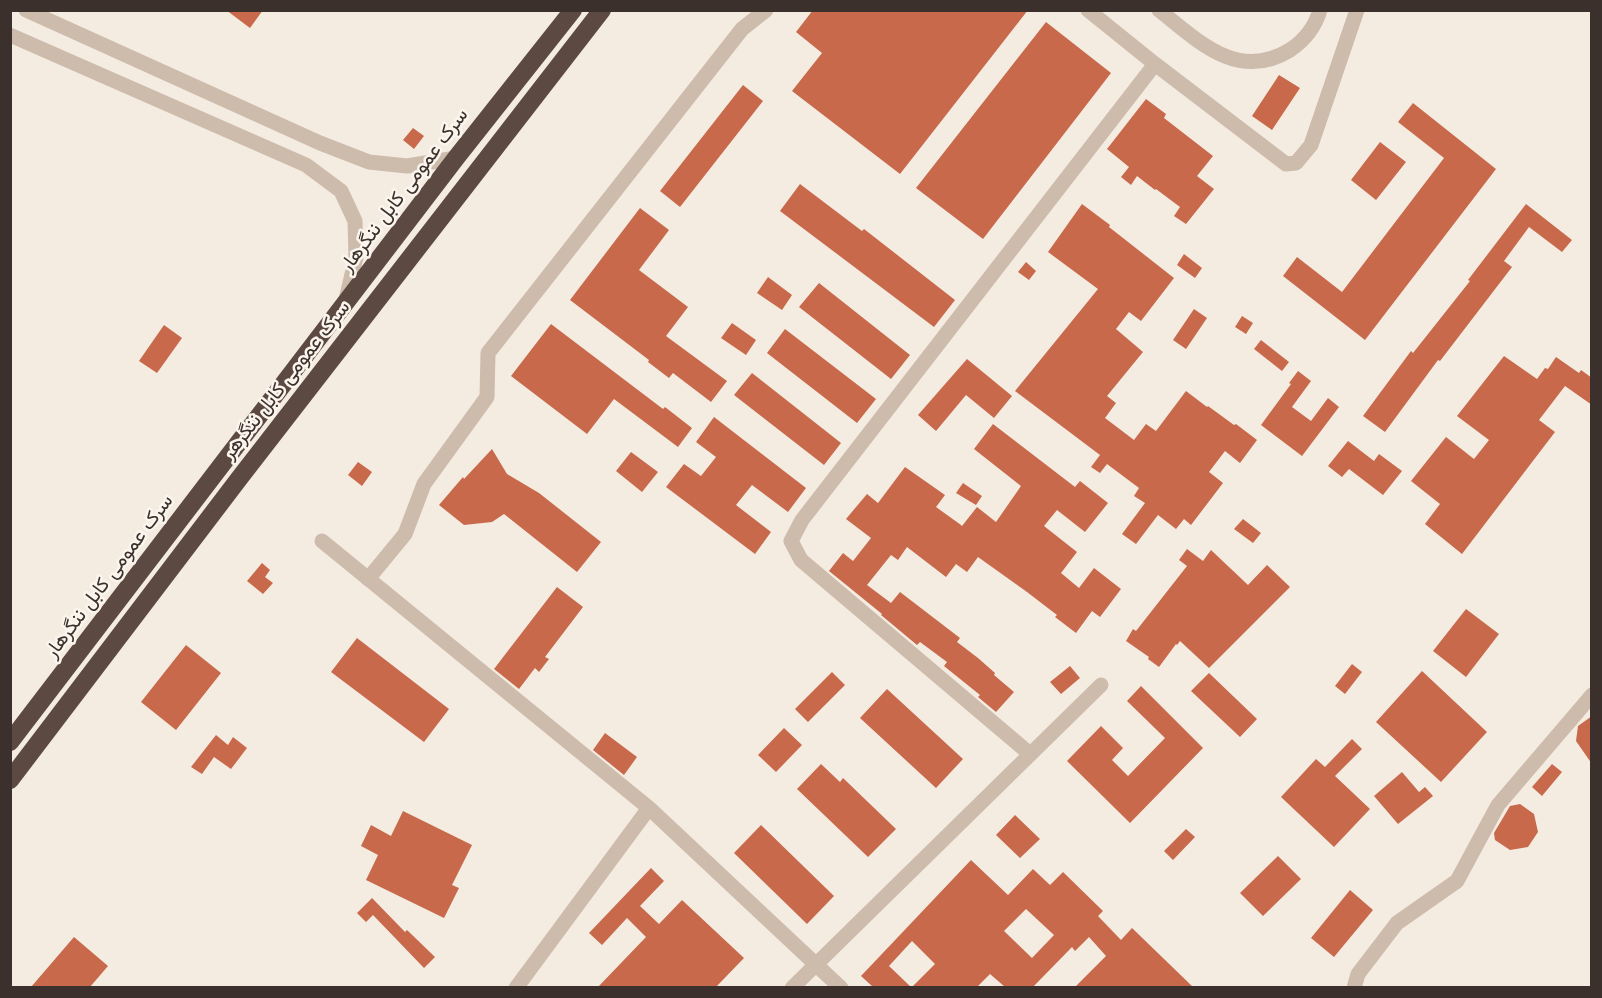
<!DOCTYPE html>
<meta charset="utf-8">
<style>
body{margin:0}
#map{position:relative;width:1602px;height:998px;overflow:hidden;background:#f4ebe1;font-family:Quicksand,sans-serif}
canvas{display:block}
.frame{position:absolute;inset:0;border:12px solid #3b302b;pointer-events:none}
</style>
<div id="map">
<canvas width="1602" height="998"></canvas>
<div class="frame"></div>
</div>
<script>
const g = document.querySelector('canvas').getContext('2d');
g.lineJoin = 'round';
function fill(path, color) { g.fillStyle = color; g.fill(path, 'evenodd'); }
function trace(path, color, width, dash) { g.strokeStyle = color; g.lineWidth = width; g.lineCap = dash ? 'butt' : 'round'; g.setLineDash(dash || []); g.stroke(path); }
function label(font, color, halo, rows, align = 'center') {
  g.font = font + ' Quicksand,Vazirmatn,sans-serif'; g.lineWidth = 5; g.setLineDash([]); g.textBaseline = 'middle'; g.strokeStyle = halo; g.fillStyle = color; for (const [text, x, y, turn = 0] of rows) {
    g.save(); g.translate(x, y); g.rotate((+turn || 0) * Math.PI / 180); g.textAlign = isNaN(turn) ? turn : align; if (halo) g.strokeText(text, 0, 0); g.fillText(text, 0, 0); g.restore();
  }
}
const building = new Path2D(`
 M226,10H263L250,28Z
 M813,10H1028L900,174L792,91L822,53L796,32Z
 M1046,22L1111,73L983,239L916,188Z
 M1279,75L1300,88L1272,130L1252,116Z
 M743,85L763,101L680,207L660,191Z
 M1146,99L1166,114L1164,118L1213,156L1197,176L1214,189L1186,224L1174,216L1180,207L1156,189L1155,190L1137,176L1131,185L1121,177L1129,167L1107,149Z
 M1413,103L1496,169L1365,340L1283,276L1297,257L1342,292L1444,158L1398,122Z
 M413,128L424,136L414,149L403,140Z
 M1380,142L1406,162L1376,200L1351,180Z
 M800,184L862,231L864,229L955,300L934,327L780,211Z
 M1082,204L1110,225L1109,227L1174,278L1141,321L1129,312L1116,329L1143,352L1107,396L1116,403L1105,418L1134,440L1146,424L1156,431L1186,391L1207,407L1208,406L1234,425L1236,424L1257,440L1240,463L1225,451L1209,472L1223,483L1191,525L1184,519L1176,529L1158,515L1136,544L1122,534L1145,503L1134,496L1139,488L1107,464L1100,473L1091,467L1100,455L1015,391L1098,289L1048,252Z
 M1526,204L1572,240L1562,252L1529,227L1504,261L1512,267L1440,361L1438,360L1385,432L1363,416L1411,351L1413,353L1470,281L1468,280Z
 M640,208L669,230L639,270L688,307L666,336L727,381L711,402L673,373L669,378L648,362L649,360L570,300Z
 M1184,254L1202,268L1195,278L1177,265Z
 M1026,262L1036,271L1029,280L1018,272Z
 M768,277L792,295L782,310L757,293Z
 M819,283L910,355L891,379L799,307Z
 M1194,309L1207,318L1186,349L1173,340Z
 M1242,316L1253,323L1246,334L1235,327Z
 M732,323L756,340L746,355L721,338Z
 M551,324L663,409L665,407L692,428L678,447L614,399L587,434L511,376Z
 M164,325L182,338L157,373L139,361Z
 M785,329L876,399L857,423L767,353Z
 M1261,340L1289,362L1282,371L1254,349Z
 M1504,356L1537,379L1545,368L1548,369L1556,357L1579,373L1581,370L1592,378V405L1565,386L1539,420L1555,432L1462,554L1425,524L1440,504L1411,481L1446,437L1474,459L1489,440L1457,416Z
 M967,359L1012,396L994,418L966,395L936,431L918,415Z
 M1298,371L1311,381L1292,407L1311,421L1328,398L1339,407L1302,456L1261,425L1291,384L1289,383Z
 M752,373L841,443L824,465L734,395Z
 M714,417L806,488L788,512L752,485L736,505L771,532L755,554L666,487L684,464L701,476L716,457L696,442Z
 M993,424L1075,487L1080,481L1108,503L1085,532L1057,510L1044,526L1077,552L1061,573L1079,588L1094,568L1121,589L1100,617L1092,611L1076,633L1055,617L1057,615L1027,592L978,557L967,572L956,564L946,577L907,547L898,560L891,555L867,585L891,603L900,592L960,638L957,642L978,658L995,673L994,675L1014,692L996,712L978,697L980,695L944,666L947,662L920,642L917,645L881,615L882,614L829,571L843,553L853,561L871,538L846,519L867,494L878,503L905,467L945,495L936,507L961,525L962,526L977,507L996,522L1021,486L974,449Z
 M1348,441L1374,461L1379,454L1402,471L1383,495L1349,469L1342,477L1328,466Z
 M492,449L507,474L539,493L601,542L577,572L504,514L492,522L464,525L439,505L463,477L464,479Z
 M631,452L658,472L642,492L616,471Z
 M358,462L372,472L362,486L348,475Z
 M963,483L982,496L976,505L956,493Z
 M1243,519L1261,533L1253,543L1234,529Z
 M1187,549L1203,561L1211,550L1248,585L1267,565L1290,587L1209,668L1180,641L1177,645L1176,644L1159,667L1148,659L1149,657L1126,641L1133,629L1136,631L1187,566L1179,560Z
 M262,563L270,570L265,577L273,583L263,594L247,581Z
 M557,587L583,607L545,657L549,659L539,672L535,668L519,689L494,669Z
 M1466,609L1499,634L1466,677L1433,651Z
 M357,638L449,709L424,742L331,672Z
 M186,645L221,673L176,730L141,702Z
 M1352,664L1362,672L1345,694L1335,686Z
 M1070,666L1080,678L1061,694L1050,682Z
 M1422,671L1487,732L1441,782L1376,722Z
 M832,672L845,685L808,722L795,709Z
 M1209,673L1257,719L1240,737L1191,691Z
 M1141,686L1203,748L1130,823L1067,761L1101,726L1123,748L1112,760L1128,776L1165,738L1127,701Z
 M887,689L963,759L936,788L860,718Z
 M1592,716V764L1576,741L1578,726Z
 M784,728L802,745L776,772L758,755Z
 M605,733L637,757L624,775L593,750Z
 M216,735L228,745L233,737L247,748L231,769L214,757L202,774L191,767Z
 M1352,739L1362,749L1335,776L1370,809L1334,847L1281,797L1316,759L1325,767Z
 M821,764L840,782L843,778L896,829L868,857L797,789Z
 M1552,764L1562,772L1542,796L1532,787Z
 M1402,772L1419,792L1425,787L1433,796L1398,824L1374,796Z
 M1520,804L1534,814L1538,832L1528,847L1510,850L1495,840L1494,833L1510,806Z
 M403,811L472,845L452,885L459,888L444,918L366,880L378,855L361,846L371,825L391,836Z
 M1015,815L1040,839L1020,858L996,835Z
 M761,825L834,896L807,924L734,853Z
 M1186,829L1195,837L1173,860L1164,851Z
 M1278,856L1301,879L1263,916L1240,893Z
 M971,860L1008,895L1033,869L1050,885L1063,872L1103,911L1098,916L1121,940L1132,928L1193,987H1075L1106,956L1089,937L1075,951L1072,947L1033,987H1005L990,974L977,987H912L935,964L912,941L889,966L911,987H873L861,976ZM1026,909L1054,935L1032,958L1004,931Z
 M651,868L664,881L640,906L659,924L682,900L744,958L716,987H598L646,937L627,918L602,945L589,933Z
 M1350,890L1373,910L1334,957L1311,938Z
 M372,898L405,932L407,930L435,957L424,968L373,915L366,922L357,913Z
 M74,937L108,966L90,987H31Z`);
const minor = new Path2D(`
 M26,10L320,143L369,162L407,166L456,158
 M1088,10L1155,64
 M1159,10C1198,41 1238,82 1290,50C1305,40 1315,27 1320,10
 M10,35L306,165L341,191L355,221L356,257L346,300
 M322,541L649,808L841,988
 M368,579L405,534L424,484L487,397L488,353L742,29L766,10
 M1030,754L801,560L791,541L802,520L1155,64L1286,164L1296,163L1311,145L1357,10
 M516,988L649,808
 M792,988L1101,685
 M1354,988L1358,974L1397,923L1457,881L1498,805L1592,695`);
const highway = new Path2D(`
 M10,742L456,158L573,10
 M10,780L238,480L602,10`);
const streetNames = [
 ["سرک عمومی کابل ننگرهار",404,190,-53],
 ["سرک عمومی کابل ننگرهر",286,380,-52],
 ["سرک عمومی کابل ننگرهار",109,576,-53]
];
fill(building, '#c8694b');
trace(minor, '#cdbbac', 15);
trace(highway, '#5c4a42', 18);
label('20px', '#3b302b', '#fbf5ee', streetNames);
</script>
